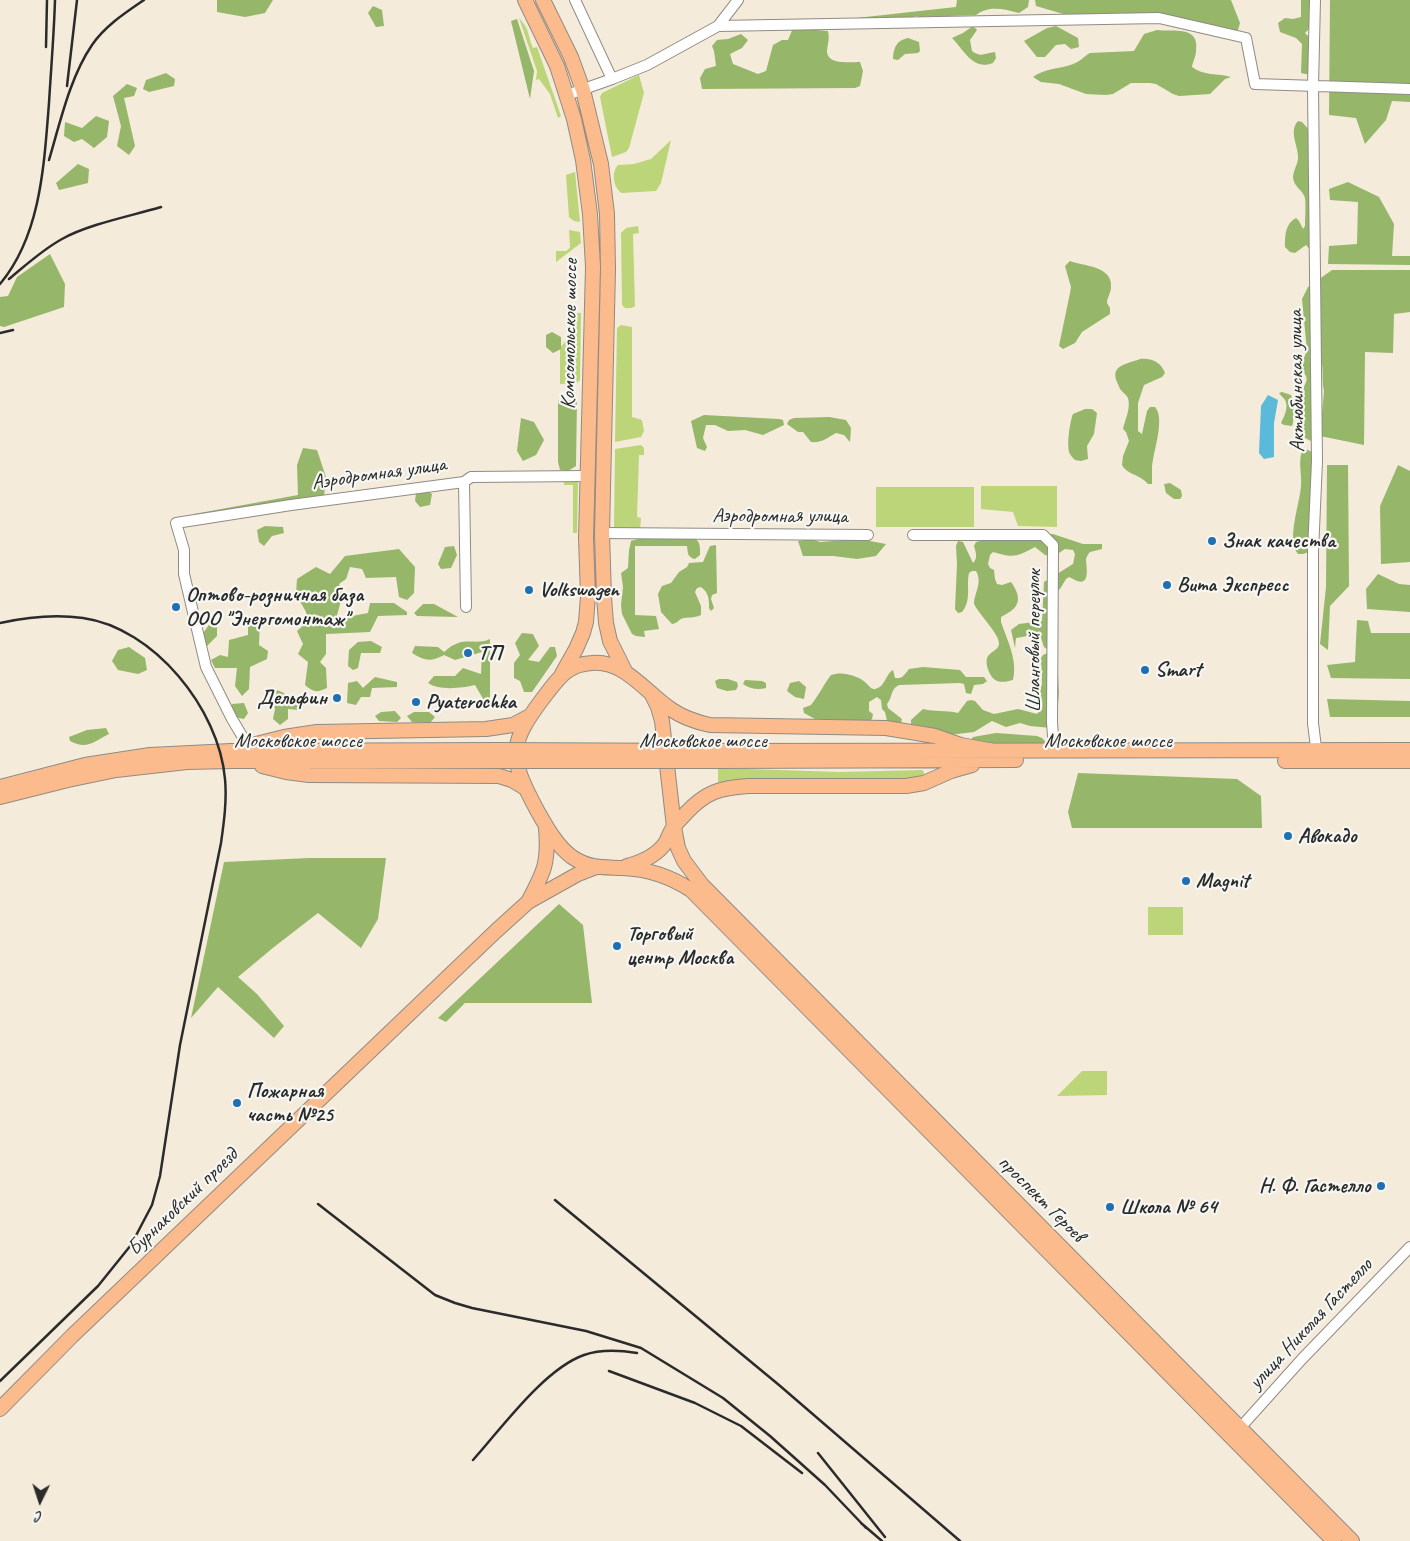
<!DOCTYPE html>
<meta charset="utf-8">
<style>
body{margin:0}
#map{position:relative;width:1410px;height:1541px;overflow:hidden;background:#f4ebdb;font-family:Caveat,sans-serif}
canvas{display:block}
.north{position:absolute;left:15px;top:1476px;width:50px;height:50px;-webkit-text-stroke:4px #f6f6f2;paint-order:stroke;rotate:184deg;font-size:14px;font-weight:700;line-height:20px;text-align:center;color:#2b2b2b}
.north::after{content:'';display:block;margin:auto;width:18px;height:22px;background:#2b2b2b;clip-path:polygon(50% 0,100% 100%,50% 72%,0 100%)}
</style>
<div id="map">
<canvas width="1410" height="1541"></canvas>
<div class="north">С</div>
</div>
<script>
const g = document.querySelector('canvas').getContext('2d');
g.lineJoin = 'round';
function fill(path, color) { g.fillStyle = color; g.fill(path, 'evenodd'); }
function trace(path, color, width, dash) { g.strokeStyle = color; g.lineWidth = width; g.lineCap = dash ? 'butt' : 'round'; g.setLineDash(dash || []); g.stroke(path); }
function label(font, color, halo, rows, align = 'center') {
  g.font = font + ' Caveat,sans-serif'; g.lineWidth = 4.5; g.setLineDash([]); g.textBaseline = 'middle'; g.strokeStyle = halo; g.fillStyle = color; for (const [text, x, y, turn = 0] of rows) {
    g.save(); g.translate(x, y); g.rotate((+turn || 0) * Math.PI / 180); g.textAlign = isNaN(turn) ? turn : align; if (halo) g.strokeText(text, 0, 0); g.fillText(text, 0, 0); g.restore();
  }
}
const green = new Path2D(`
 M519,18C531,31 527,34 533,48L537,47L561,116L558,118L550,94L539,79L536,80L537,71Z
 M639,75L644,93L629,148L626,152L612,157L600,97L602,93Z
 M671,140L661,183L656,191L622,193C613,188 611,172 618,165L634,164L651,159Z
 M575,172L580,222L574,221L569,217L566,175Z
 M638,226L639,233L633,234L635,306L632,308H625L622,305L621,233L626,228Z
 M569,230L580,232L581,243L556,262V251H566L570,248Z
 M577,313H581L580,380L577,383L560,384V348L573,332Z
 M621,325L632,327V417L642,420L644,431L641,437L615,442L617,328Z
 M641,445L644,448V455H639L637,517L641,518L640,530L614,529L615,449Z
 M564,482H578L577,533H573V485H564Z
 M981,486H1057V527L1018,526L1013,512L981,509Z
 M876,487H974V527H876Z
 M718,768L840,772L922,770L924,772V778L893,782H718Z
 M1148,907H1183V935H1148Z
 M1082,1071H1107V1095L1057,1096Z`);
const forest = new Path2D(`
 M217,0H273L265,13L245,17L217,12Z
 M957,0H1029L1028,7L1019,13C1004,9 989,5 976,15L922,17L915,16L905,25L831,30L793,25L956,7Z
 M1035,0H1231L1240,23L1236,37L1169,20L1070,16L1036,6Z
 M1301,0H1310L1311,27L1305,33L1311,39L1310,75L1301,73L1302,44L1296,38L1280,32L1278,23L1285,18L1293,19L1301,17Z
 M1330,0H1410V102L1392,101L1386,120L1365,144L1356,118L1329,115Z
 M373,6L382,10L384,26L376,27L368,13Z
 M517,19L534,71L530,99L511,21Z
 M973,26L977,30L970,40L972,51C981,58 985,53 995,52L996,58L993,63C973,71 964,50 952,38L963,33Z
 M1056,26L1078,38L1079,47L1071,49L1065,44L1056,45L1045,57H1037L1024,41L1047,28Z
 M793,28L828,31C830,40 827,45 827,52C828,65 851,62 860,62L863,71L860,86L855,88L702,89L700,78L705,69L716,66L714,51L712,46L717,40L728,39L741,34L748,40L742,48L730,54L733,64L758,74L766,71L773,45L782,40H788Z
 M1157,30C1173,32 1200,25 1196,51C1196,56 1193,61 1192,67C1203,76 1218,73 1231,77L1225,79L1210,94L1179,96L1173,94L1156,84L1150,83H1131L1113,94L1106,95L1086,94L1059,84L1041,82L1033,77C1045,68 1060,69 1073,64C1080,62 1084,56 1090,53L1134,51L1144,34Z
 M908,38L919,42L920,51L918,53L905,54L898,60L893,59C894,47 896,41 908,38Z
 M166,73L175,79L174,86L149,92L143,89L146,80Z
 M127,84L137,88L134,96L124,98L135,146L129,155L117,146L121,126L113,96Z
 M96,116L109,121L107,137L94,148L82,139L74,142L64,136L65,122L82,128Z
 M1298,121L1302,122L1311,132L1312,252L1306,245L1295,253L1290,252L1285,247C1285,236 1285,224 1296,218L1299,221L1303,229L1305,226C1305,218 1306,206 1305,198C1303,190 1294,187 1293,178C1293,171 1297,166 1298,159C1299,146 1288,132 1298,121Z
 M78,164L89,169L88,183L59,190L56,183Z
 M1348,182L1379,197L1394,224L1392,256H1410V265L1328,264L1329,246L1357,244L1358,202L1330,200L1329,189Z
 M50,254L65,284L64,307L4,327L0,326V297L8,296L17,277Z
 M1070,261C1083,266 1113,266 1111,287C1111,293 1107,297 1107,303L1110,308V314L1082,332L1075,343L1063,349L1059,346L1070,293L1071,287L1065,266Z
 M1332,270H1410V312L1394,314L1393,353L1365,352L1364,445L1320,436L1324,391C1321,379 1325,365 1319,353L1312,363L1311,405L1315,436L1311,441L1305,438C1303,428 1300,404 1302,394C1306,377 1311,383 1300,366L1307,351L1302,299L1308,287Z
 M552,332L561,337V349L553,353L546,347V335Z
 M1140,359C1151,358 1161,362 1165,373L1162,377L1144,385L1138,403V431L1142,434L1147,411L1150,407H1155C1166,419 1152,454 1152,469C1152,474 1152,479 1152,484H1148C1140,474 1127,475 1122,465L1123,456L1129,441L1126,432L1123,429C1125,419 1131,409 1128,398C1126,394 1123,393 1120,389C1119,387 1118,384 1117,382C1110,365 1127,364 1140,359Z
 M1282,392L1291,395L1294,404L1293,423L1292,426L1284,425L1281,423C1284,417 1289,407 1285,400C1284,398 1281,396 1279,393Z
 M558,400H577L576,466L568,471L560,470L558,462Z
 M1085,409H1092L1097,413L1094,434L1087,446L1088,459L1081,461L1075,460C1073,458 1071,456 1070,454C1066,447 1070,421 1073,414Z
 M704,415L779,419L783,420L784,425L763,435L745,430L728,431L715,425H706L703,438L707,447L705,451L697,448L691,421Z
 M829,417L846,420L851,428L850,442L844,435L836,433C827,438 822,443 811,442L803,432H798L787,424L789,420L794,418Z
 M521,418L534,422L544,440L536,455L523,461L517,451Z
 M303,448L317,450L326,477L324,497L194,518V514L298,495L297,465Z
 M1306,449L1314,453L1312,551L1303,554H1298C1286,540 1300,503 1301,486C1302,473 1298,463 1302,451Z
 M1327,465H1348L1349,586L1330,606L1328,650L1320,644L1326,587Z
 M1398,465L1410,471V562L1381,564L1380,506Z
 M1170,483L1181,490L1182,496L1180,499H1174L1166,493L1164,484Z
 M426,490L432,494L430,505L420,507L415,501L416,493Z
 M265,526L283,527L284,533L272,536L264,546L259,542L257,530Z
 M1053,534L1083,544H1102V549L1090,552C1088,554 1087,556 1086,559C1086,565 1091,586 1077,581C1074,580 1072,578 1069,577L1066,579L1060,589L1056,590L1051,648L1047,649L1044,647L1041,638L1033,635L1016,638L1015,648L1011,630L1019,624L1042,621L1044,582L1073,564L1075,554L1073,550L1065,549L1053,557L1045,555L1035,547C1017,557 1013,558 993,552L990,555L988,564L990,568L994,570L995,579L997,584L1002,585L1011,582C1014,586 1015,588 1017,593C1021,606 1012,611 1001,617V622C1007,640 1018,660 1013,680C1008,681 1003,683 997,681C990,678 985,665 987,658C989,652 999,650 999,644C1000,635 979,614 974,604C974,593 983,583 976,571H972L969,573C966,586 972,600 962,612L958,613L955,609L957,564L956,546L958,541L963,542L973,563C978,558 976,553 974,546L976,542L992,538Z
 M641,538H694C701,542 700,548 700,555L695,559C687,557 688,553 687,546H635V615L656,616L659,629L644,631L645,637L636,636L632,634L622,614L621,605L623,587L621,573L628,568L629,550L631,541Z
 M811,539L820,542L859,539L886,544L876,556L857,559L833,556H803L798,541Z
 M716,545L717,593L712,595L711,599L714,608L711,611L709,608C709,599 709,593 701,587L697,588L695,592L701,606V615C695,618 690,617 684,618C678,619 679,623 672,624L661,612L658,594L662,586L671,583L679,572L687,567L689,563L703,562L710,546Z
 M454,546L457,555L451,568L441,569L438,564L445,547Z
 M399,549L415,567L414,593L407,600L399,597L396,577L366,578L362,569L350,567L346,579L339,584L343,593L336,619L368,613L370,603H394L407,612V615L378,616L370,632L326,634V654L320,662L326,668L327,688C317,693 313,692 305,685L308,662L298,654L303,644L297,631L307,622L306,612L296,594L297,579L316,567L330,574L345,556Z
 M1378,574L1399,584L1410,585V612L1367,609L1366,589Z
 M423,604H434L458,617L417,616L414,613Z
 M255,617L260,618L259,645L268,651L267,659L250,667L249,689L242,696L235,686L237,668H215L211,660L220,655L228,657L229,640L248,635V621Z
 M1357,620L1368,621L1371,633H1410V679L1331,678L1327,665L1355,662Z
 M211,622L217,626V636L207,646L203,645L201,636Z
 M522,633L533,634L539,646L528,660L539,662L550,647H555L557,656L532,692H524L520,681L514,678V663L520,655L515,643Z
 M490,639V697L485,702L475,685C461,688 440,691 428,683L434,676H455L463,668L481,674L482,652L455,660L444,655C431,662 425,661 412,653L415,646L438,647L444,652C447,650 450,646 454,645C465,638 478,645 490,639Z
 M371,641L382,647L380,653H361L358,668L353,670L348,666L349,650L358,642Z
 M129,647L145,658L147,670L138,674L118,670L112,661L118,650Z
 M1050,652L1057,655L1059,693L1056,726L1051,728L1030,726L1020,723L1006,727L992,721L974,732L949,735L939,733L926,727L911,724V720L923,709C935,712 946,710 958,713L967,701L971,700L975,701L983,710L994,714L1018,709L1037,714L1039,711L1034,705V701L1042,684L1041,658L1043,655Z
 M923,667L960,670L966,677H984L987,681L983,684L974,685L971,694L966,693L964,684L960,683L899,685C890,689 893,697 887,704L888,708L902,719L901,723L896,724L887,721L885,712L882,709L881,700L877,697L869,702V711L873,714L872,719L869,722L817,720L804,713L803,708L811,705C819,695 824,684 831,675C841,671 857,675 865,682C866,683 870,687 871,688C873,689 876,690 878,688C885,685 886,674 893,670L895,678C903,679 904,675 909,669Z
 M375,677L397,682V687L372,688L370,697H361L356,705L347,703L348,683L357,681L363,688Z
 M719,679H728L737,682L738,686L736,690L727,691L717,688L715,681Z
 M745,680L762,681L766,683V688C758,690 750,689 743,684Z
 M799,681L806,687L804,699L795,697L787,691L790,683Z
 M277,690L284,693L289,703L298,699L305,705L299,710L288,709V719L280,725L273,719L275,709L271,699Z
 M1327,699L1410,701V717H1330Z
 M244,703L248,713L244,719L234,717L230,711L232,704Z
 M395,711L401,718L397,722L379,721L375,716L381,712Z
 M414,712H429L435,717L430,723L412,722L407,716Z
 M106,728L109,734C93,742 87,750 70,741L69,737L87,730Z
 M996,733L1037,736L1042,738L1047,743L1027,748L970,742L973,737Z
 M1078,773L1237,779L1261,796L1262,828H1072L1068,812Z
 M309,858H386L378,919L361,948L318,913L274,947L238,977L257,994L284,1026L274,1038L218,987L191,1018L224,862Z
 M559,904L583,925L592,1003H465L446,1022L438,1018Z`);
const water = new Path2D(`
 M1268,395L1278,400L1274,423V457L1264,459L1259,453L1261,406Z`);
const minor = new Path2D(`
 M575,0L612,79
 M1315,0L1313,86L1317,461L1313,552V723L1317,756
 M718,26L1159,18L1246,38L1255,84L1410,89
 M567,95L612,79L647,65L718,26L738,0
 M464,482L466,607
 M602,533L868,535
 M913,535H1043L1053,545L1052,722L1054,751
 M248,746L232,719L206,667L184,574V550L176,523L291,505L464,482L471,477L587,476
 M1240,1428L1302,1359L1410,1247`);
const major = new Path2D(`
 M525,0L557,66L574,119L583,160L590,214L593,267L586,538L588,596L586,622L583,633L576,649L562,674
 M543,0L571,57L583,90L601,164L607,214L608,269L602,533L604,597L606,623L610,641L626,673
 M653,697L658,707L662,721L674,827L678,848L684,861L702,885L1352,1541
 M248,746L284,737L317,732L486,729L513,725L528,717
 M717,751L1410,750
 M994,751L961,745L935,736L886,728L710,725C696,722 684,718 672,710C647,694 625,660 592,663C569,664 560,676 547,693C508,744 507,755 538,812C547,828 557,846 572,857C590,869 603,867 623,868C647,869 671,877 691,890L1334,1541
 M717,761L1016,760
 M1285,761H1410
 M262,766L286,772L309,775L499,776L512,780L525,788
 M0,787L85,765L150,755L231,751L495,750
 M0,797L68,780L116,770L187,762L232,761H495
 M627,866C642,862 657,856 666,842C668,838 670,832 673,828C676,823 682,818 686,813C706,792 719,788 748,786H906L924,783L951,771L972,765
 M528,902C544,872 549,863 546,828
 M0,1409L72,1336L496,931L528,902L578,874L596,867`);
const rail = new Path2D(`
 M46,47L47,0
 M67,86L77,0
 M49,160C60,123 70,77 92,45C105,26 125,13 144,0
 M9,279C26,265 42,250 62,239C89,224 131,216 161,207
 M0,284C41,235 44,165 49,103C51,69 54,34 55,0
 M0,333L13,330
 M0,623C27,617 55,614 83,618C154,628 219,709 225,779C227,800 224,822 221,843L180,1045L160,1176L152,1205L131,1245L98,1286L0,1381
 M555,1200L779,1385L960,1541
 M318,1204L435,1295L455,1303L472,1308L586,1331L641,1348L723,1398L770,1436L825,1485L866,1528
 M609,1371L695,1403L741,1426L802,1473
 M818,1453L885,1537
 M473,1460C501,1429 544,1369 584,1355C601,1349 619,1350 637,1353
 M861,1523L882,1541`);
const majorBridge = new Path2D(`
 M495,750L717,751
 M495,761H717`);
const markers = [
 [1212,541,5,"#1f6fb2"],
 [1167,585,5,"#1f6fb2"],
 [529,590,5,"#1f6fb2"],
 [176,607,5,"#1f6fb2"],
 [468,653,5,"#1f6fb2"],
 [1145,670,5,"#1f6fb2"],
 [337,698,5,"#1f6fb2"],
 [416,702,5,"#1f6fb2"],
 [1288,836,5,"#1f6fb2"],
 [1186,881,5,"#1f6fb2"],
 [617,946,5,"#1f6fb2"],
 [237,1103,5,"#1f6fb2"],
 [1381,1186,5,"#1f6fb2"],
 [1110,1207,5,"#1f6fb2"]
];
const streetNames = [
 ["Комсомольское шоссе",570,334,-89],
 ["Актюбинская улица",1297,381,-91],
 ["Аэродромная улица",379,474,-8],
 ["Аэродромная улица",780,516],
 ["Шланговый переулок",1034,641,-90],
 ["Московское шоссе",298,741],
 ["Московское шоссе",703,741],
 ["Московское шоссе",1108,741],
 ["проспект Героев",1041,1199,45],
 ["Бурнаковский проезд",183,1202,-44],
 ["улица Николая Гастелло",1311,1324,-47]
];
const poiNames = [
 ["Знак качества",1222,541],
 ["Вита Экспресс",1177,585],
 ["Volkswagen",539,590],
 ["Оптово-розничная база",186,595],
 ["ООО \"Энергомонтаж\"",186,619],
 ["ТП",478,653],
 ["Smart",1155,670],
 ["Дельфин",327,698,"right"],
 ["Pyaterochka",426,702],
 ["Авокадо",1298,836],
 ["Magnit",1196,881],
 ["Торговый",627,934],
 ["центр Москва",627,958],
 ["Пожарная",247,1091],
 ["часть №25",247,1115],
 ["Н. Ф. Гастелло",1371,1186,"right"],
 ["Школа № 64",1120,1207]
];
fill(green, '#bdd579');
fill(forest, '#96b669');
fill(water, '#5bb9d9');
trace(minor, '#908b83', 12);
trace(major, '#908b83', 16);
trace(minor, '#fff', 10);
trace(major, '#fbbb8d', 14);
trace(rail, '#2b2b2b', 2.5);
trace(majorBridge, '#908b83', 16, []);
trace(majorBridge, '#fbbb8d', 14);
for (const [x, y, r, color] of markers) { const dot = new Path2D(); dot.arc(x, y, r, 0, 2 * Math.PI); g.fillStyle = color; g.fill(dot); trace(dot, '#f6f6f2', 2); }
label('21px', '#2b2b2b', '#f6f6f2', streetNames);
label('bold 21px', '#2b2b2b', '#f6f6f2', poiNames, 'left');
</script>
